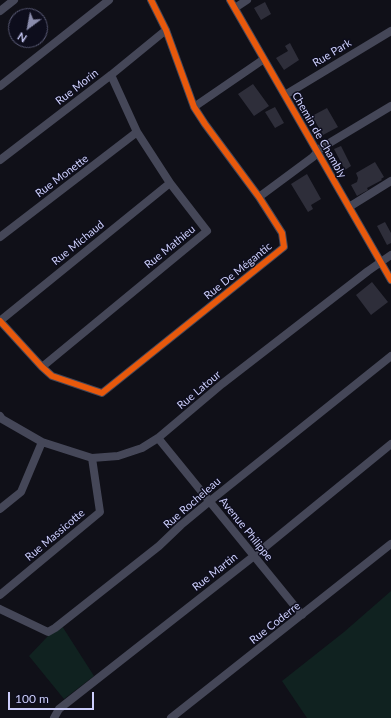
<!DOCTYPE html>
<meta charset="utf-8">
<style>
body{margin:0}
#map{position:relative;width:391px;height:718px;overflow:hidden;background:#101018;font-family:Lato,sans-serif}
canvas{display:block}
.north{position:absolute;left:8px;top:8px;width:40px;height:40px;box-sizing:border-box;background:#0d0d1c;border:1px solid #595a75;border-radius:50%;rotate:212deg;font-size:11px;font-weight:700;line-height:16px;text-align:center;color:#cccefb}
.north::after{content:'';display:block;margin:auto;width:14px;height:18px;background:#8a8cac;clip-path:polygon(50% 0,100% 100%,50% 72%,0 100%)}
.scale{position:absolute;left:8px;top:692px;width:86px;height:18px;box-sizing:border-box;border:2px solid #cccefb;border-top:0;padding-left:5px;font-size:12px;line-height:14px;white-space:nowrap;color:#cccefb;-webkit-text-stroke:3px #0d0d1c;paint-order:stroke}
</style>
<div id="map">
<canvas width="391" height="718"></canvas>
<div class="north">N</div>
<div class="scale">100 m</div>
</div>
<script>
const g = document.querySelector('canvas').getContext('2d');
g.lineJoin = 'round';
function fill(path, color) { g.fillStyle = color; g.fill(path, 'evenodd'); }
function trace(path, color, width, dash) { g.strokeStyle = color; g.lineWidth = width; g.lineCap = dash ? 'butt' : 'round'; g.setLineDash(dash || []); g.stroke(path); }
function label(font, color, halo, rows, align = 'center') {
  g.font = font + ' Lato,sans-serif'; g.lineWidth = 3; g.setLineDash([]); g.textBaseline = 'middle'; g.strokeStyle = halo; g.fillStyle = color; for (const [text, x, y, turn = 0] of rows) {
    g.save(); g.translate(x, y); g.rotate((+turn || 0) * Math.PI / 180); g.textAlign = isNaN(turn) ? turn : align; if (halo) g.strokeText(text, 0, 0); g.fillText(text, 0, 0); g.restore();
  }
}
const green = new Path2D(`
 M391,591V718H307L282,681L344,632Z
 M62,626L94,676L64,699L29,656L48,636Z`);
const building = new Path2D(`
 M265,2L271,14L261,20L254,8Z
 M290,43L299,60L284,70L276,58L288,51L285,46Z
 M253,84L269,106L254,116L238,94Z
 M275,107L284,123L275,128L265,112Z
 M327,108L338,127L323,135L312,116Z
 M341,146L351,166L345,170L334,149Z
 M375,162L384,177L381,179L382,180L367,188L368,190L357,196L351,185L357,182L358,178L356,173Z
 M307,174L321,199L311,205L313,209L308,212L291,184Z
 M385,222L391,233V243L387,245L377,226Z
 M372,282L388,302L371,315L356,295Z`);
const minor = new Path2D(`
 M230,0L391,280
 M235,8L247,0
 M0,11L14,0
 M0,86L109,0
 M285,95L391,31
 M194,107L264,59
 M0,160L111,75L166,30
 M259,197L313,157L321,148L391,106
 M349,207L391,181
 M0,237L137,132
 M0,321L42,367L52,376L102,393L284,247L282,233L259,197L205,124L194,107L166,30L151,0
 M0,321L170,183
 M42,367L207,231L170,183L137,132L111,75
 M0,416L2,419L42,442L92,458L118,456L142,448L158,438L222,384L368,271L391,255
 M158,438L302,615
 M0,509L21,492L42,442
 M0,595L100,512L92,458
 M0,609L48,632L55,628L159,546L181,525L210,501L391,356
 M54,718L59,709L254,556L391,444
 M171,718L391,544`);
const cycleway = new Path2D(`
 M230,0L391,280
 M0,321L42,367L52,376L102,393L284,247L282,233L259,197L205,124L194,107L166,30L151,0`);
const streetNames = [
 ["Rue Park",332,53,-31],
 ["Rue Morin",77,87,-38],
 ["Chemin de Chambly",319,135,60],
 ["Rue Monette",62,176,-37],
 ["Rue Michaud",78,243,-39],
 ["Rue Mathieu",170,247,-39],
 ["Rue De Mégantic",238,271,-39],
 ["Rue Latour",199,390,-40],
 ["Rue Rocheleau",192,503,-41],
 ["Avenue Philippe",246,529,51],
 ["Rue Massicotte",55,535,-40],
 ["Rue Martin",215,572,-38],
 ["Rue Coderre",275,623,-38]
];
fill(green, '#102220');
fill(building, '#2e2e3a');
trace(minor, '#454758', 8);
trace(cycleway, '#e8590c', 6);
label('11px', '#cccefb', '#0d0d1c', streetNames);
</script>
